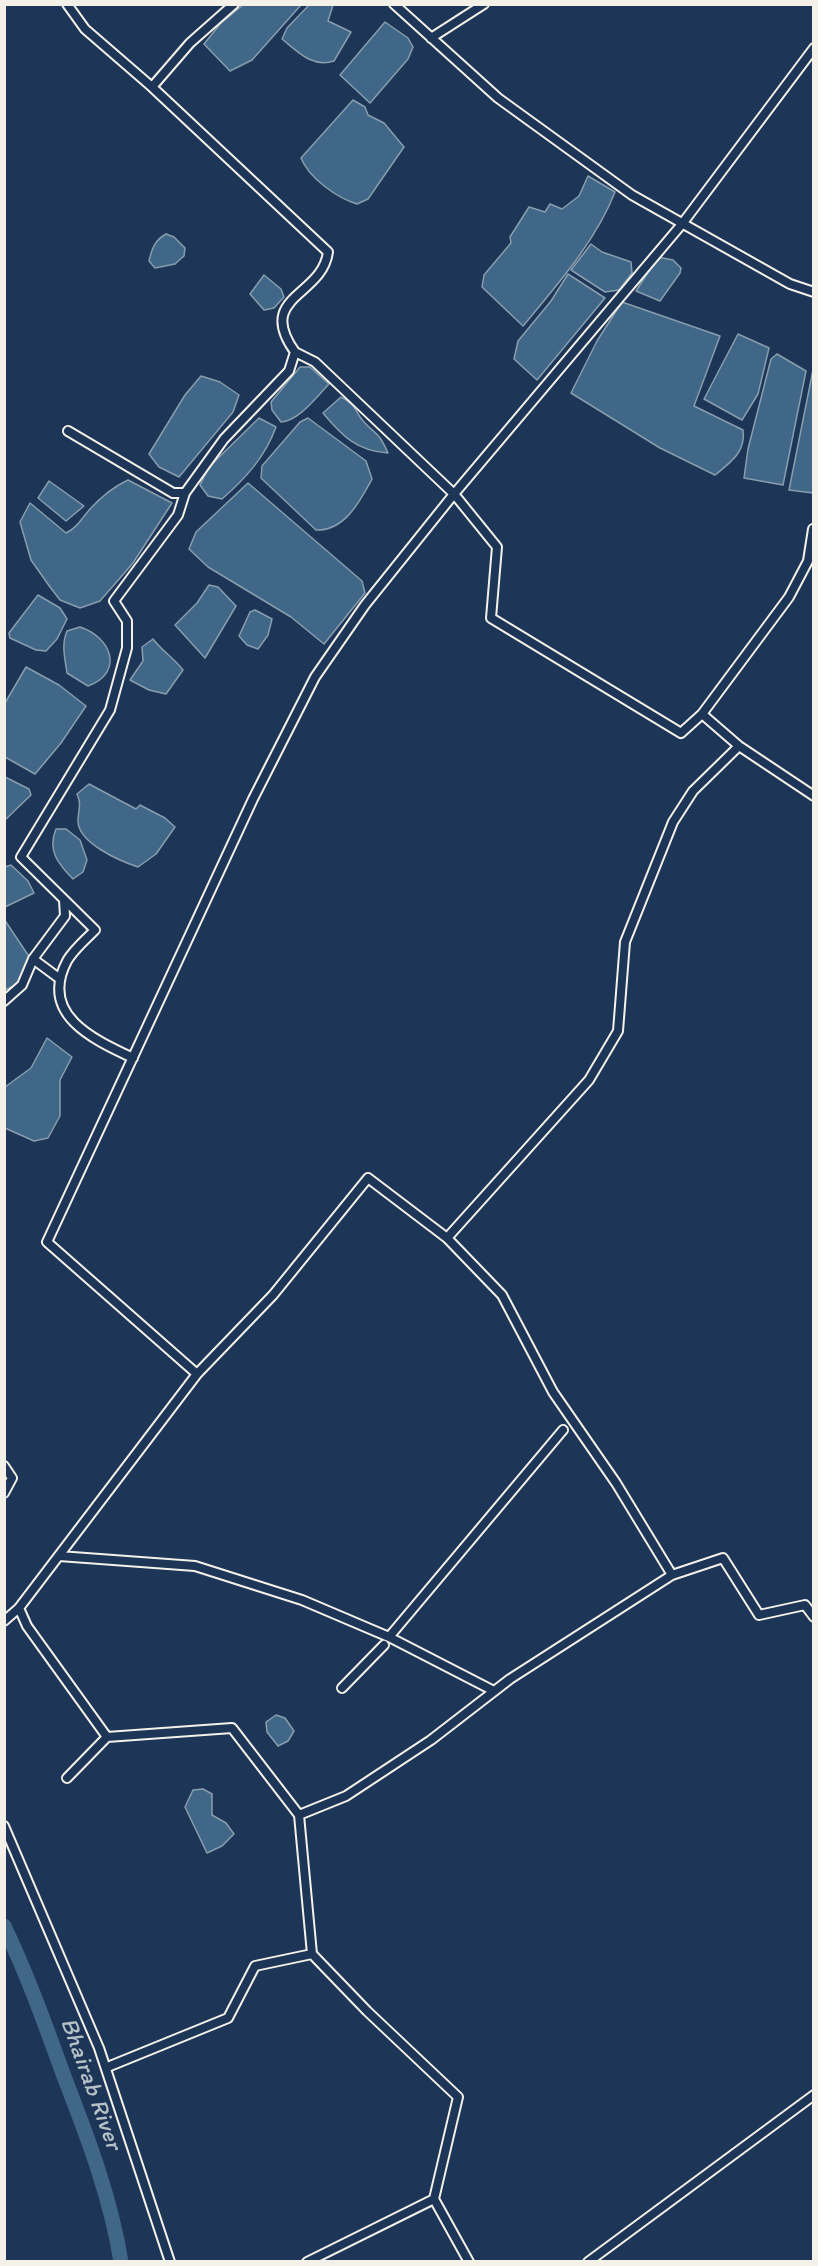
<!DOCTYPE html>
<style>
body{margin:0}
#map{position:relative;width:818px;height:2266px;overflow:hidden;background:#1d3557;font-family:Itim,sans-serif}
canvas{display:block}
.frame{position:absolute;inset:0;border:6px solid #f4f1e8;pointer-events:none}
</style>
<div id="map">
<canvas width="818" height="2266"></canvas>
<div class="frame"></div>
</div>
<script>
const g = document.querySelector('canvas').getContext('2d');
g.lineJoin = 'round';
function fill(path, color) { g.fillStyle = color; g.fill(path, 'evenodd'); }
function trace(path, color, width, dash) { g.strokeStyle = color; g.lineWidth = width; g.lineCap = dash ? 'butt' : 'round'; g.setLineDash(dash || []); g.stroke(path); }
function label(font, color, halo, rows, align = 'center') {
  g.font = font + ' Itim,sans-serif'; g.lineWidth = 4.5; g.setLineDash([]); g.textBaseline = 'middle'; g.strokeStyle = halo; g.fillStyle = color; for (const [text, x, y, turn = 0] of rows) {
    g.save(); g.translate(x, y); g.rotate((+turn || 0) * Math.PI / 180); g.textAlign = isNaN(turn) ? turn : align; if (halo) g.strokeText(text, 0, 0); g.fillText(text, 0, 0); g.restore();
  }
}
const water = new Path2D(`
 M243,5H301L252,60L230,71L204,44L221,23Z
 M309,5H333L328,21L351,32L334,61C312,68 298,52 282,39L287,28Z
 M385,22L408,38L413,47L408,59L370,103L340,75Z
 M353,100L365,107L368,115L384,123L404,147L368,199L357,204C337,198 309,178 301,158Z
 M588,176L615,192C596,241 557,285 523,326L482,287L484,275L511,243L510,237L529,207L545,212L550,204L562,209L579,196Z
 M166,234L174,237L185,248L184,256L175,264L155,268L149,261C152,248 155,240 166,234Z
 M591,244L602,252L631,262L632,273L619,290L605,292L571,270Z
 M658,257L673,260L681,268L680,273L660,301L636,291Z
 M568,274L605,298L537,380L514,359L518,341L551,301Z
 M264,275L281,289L284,297L274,308L264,310L250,294Z
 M622,302L720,336L694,406L743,430C746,452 731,462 715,475L660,448L571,393L597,341Z
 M738,334L769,348L758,394L742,420L704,399Z
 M777,354L806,371L783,485L744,478L748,449L771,359Z
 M300,367H310L329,384C317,396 299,421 281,422L272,410L271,402Z
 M813,370V493L789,490Z
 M201,376L220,382L239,395L233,412L179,477L159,467L149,454L185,395Z
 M341,397C357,405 354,411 364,422C378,437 378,431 388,453C357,451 342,436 323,413Z
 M259,418L276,427C265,457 246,478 222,499L208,496L200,485L209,467Z
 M308,418L366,461L372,479C360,501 345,531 316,530L261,478L262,466L300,422Z
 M128,480L172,503L133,563L100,601L80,608L60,600L50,587L31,560L20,522L30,503L66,533C77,528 82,518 90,509C101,497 113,487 128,480Z
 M49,481L84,506L66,521L38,498Z
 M248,483L362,581L365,593L324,644L291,617L208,567L189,549L196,532Z
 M209,585L218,587L236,606L205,658L175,625L197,603Z
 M38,595L60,608L67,619L57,639L46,651L36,650L10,638L9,633Z
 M255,610L272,619L268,635L258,649L247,645L239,636L250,612Z
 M80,627C111,637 125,672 88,686L67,673C65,658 61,645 67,631Z
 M153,639C162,651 174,658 183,670L166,694L149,690L130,680L143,661L142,647Z
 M26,667L59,685L86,706L61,743L35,774L5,757V703Z
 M5,777L29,789L31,795L5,820Z
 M89,784L136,809L140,805L165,818L175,827L156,854L138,867C120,861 78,843 78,821C78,810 82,805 77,794Z
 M56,829H66L80,840L87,860L83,872L73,879C58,864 47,850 56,829Z
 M11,865L28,881L34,893L5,907V867Z
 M4,919L30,958L20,983L5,990Z
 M47,1038L72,1057L60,1080V1116L48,1138L34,1141L5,1128V1087L31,1068Z
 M276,1715L285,1718L294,1731L288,1741L278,1746L267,1732L266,1722Z
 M203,1789L212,1794V1815L226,1823L234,1834L222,1846L207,1853L185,1807L193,1790Z`);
const river = new Path2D(`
 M4,1926C28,1976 46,2027 65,2079C88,2138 111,2199 121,2262`);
const minor = new Path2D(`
 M67,4L85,29L152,87L328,252C322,297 255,296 295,352L289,371L224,439L185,493H173L68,431
 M394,4L498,98L632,195L790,284L814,292
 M431,38L484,4
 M152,87L190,43L234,4
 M295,352L315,362L454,494L497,547L491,618L681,733L702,714L739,746L814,796
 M702,714L789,597L808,561L813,529
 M33,959L60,979
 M4,1001L22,985L33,959L65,916L64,900
 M133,1058C92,1039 39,1014 67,961C73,950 86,939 95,930L21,857L110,710L127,648V621L114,601L178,515L185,493
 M447,1238L589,1080L618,1031L625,942L673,822L693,791L739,746
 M197,1374L47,1242L253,799L315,677L365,605L454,494L682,224L814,48
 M4,1466L12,1478L4,1493
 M59,1556L195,1566L302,1600L389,1637
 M19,1608L27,1626L107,1737L232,1728L299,1815L346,1796L431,1740L510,1679L672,1575L723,1558L759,1615L805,1605L814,1617
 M4,1621L19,1608L197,1374L273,1295L368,1178L447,1238L502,1295L553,1392L616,1483L672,1575
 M342,1688L384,1645
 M494,1691L389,1637L563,1430
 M67,1778L107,1737
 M299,1815L312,1954
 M4,1826L99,2048L170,2262
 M110,2066L228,2018L255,1966L312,1954L367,2011L458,2097L434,2199L469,2262
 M307,2262L434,2199
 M588,2262L814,2095`);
const waterNames = [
 ["Bhairab River",90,2084,70]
];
fill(water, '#406787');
trace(water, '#889eae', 1.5);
trace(river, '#406787', 15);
trace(minor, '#f4f1e8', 12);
trace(minor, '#1d3557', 8);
label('italic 24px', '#b5c1c6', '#1d3557', waterNames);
</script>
